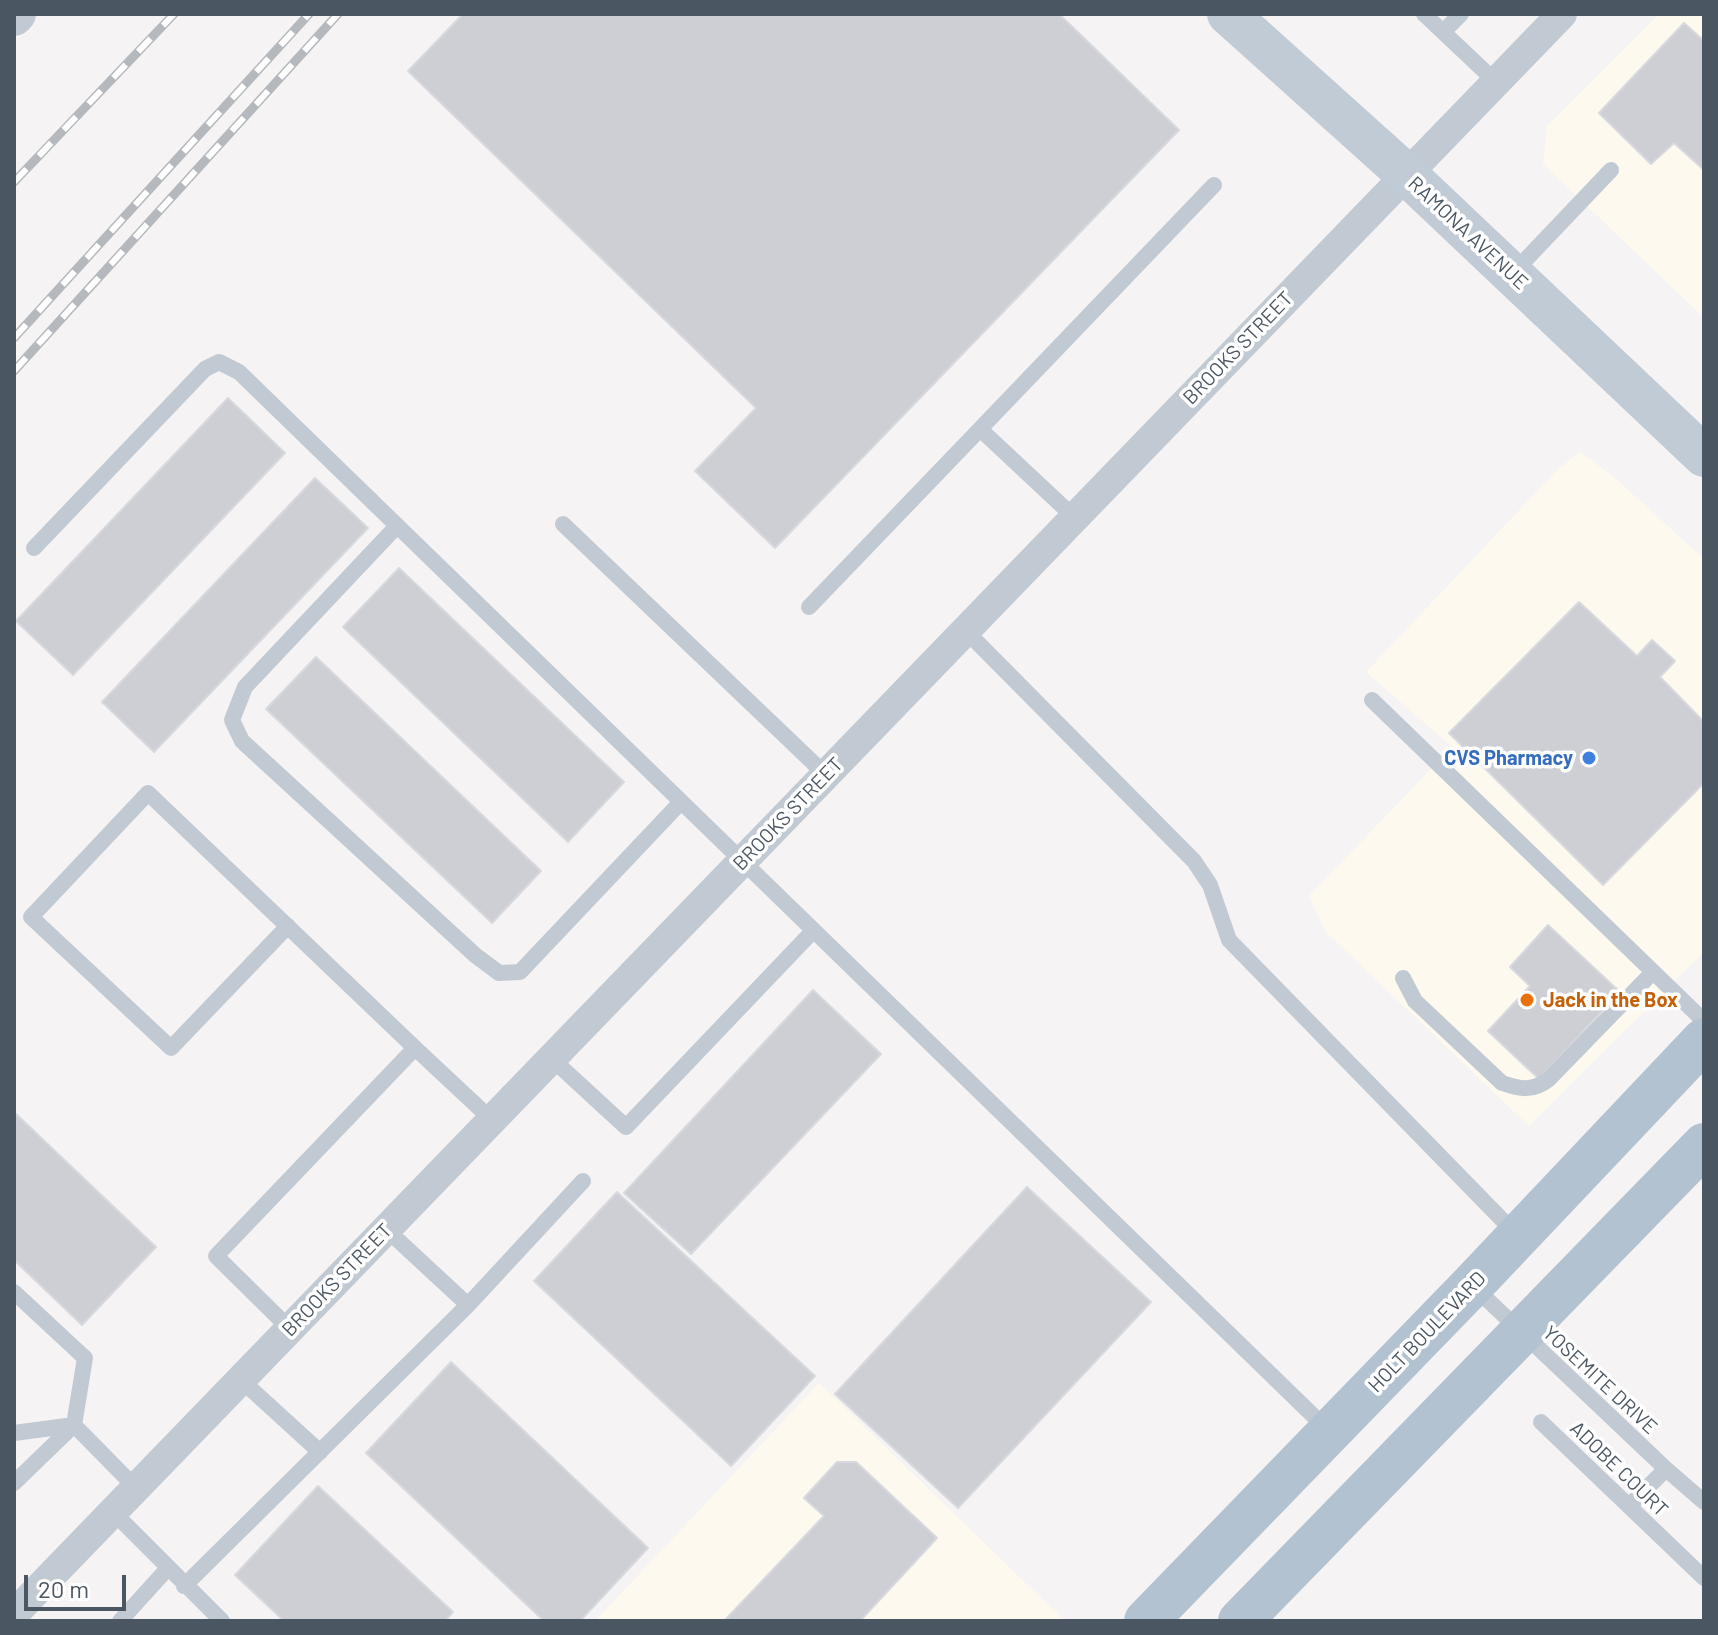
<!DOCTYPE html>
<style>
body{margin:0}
#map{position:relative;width:1718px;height:1635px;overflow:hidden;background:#f5f3f3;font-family:Barlow,sans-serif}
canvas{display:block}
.frame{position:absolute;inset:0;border:16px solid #4a5661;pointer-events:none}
.scale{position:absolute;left:24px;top:1575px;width:102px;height:36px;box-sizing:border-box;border:4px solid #4a5661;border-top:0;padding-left:10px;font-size:24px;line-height:28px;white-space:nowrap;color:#4a5661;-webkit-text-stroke:6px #fff;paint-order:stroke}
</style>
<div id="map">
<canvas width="1718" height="1635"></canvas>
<div class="frame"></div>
<div class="scale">20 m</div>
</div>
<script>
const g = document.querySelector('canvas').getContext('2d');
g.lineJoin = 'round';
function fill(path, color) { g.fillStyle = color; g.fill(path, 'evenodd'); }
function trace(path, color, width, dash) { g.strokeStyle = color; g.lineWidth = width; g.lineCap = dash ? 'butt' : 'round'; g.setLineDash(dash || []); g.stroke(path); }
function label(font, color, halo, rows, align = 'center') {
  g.font = font + ' Barlow,sans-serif'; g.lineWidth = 7; g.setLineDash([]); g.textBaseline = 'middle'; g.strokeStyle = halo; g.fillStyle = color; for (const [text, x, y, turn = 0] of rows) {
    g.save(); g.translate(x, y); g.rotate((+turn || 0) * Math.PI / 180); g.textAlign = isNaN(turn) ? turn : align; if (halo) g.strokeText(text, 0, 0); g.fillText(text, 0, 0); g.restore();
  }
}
const commercial = new Path2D(`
 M1659,14H1704V318L1543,164L1547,126Z
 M1580,452L1613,476L1704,559V952L1529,1126L1326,932L1309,896L1452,747L1366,672L1559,468Z
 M819,1383L1065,1621H595Z`);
const building = new Path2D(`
 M463,14H1059L1179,130L775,548L695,471L756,408L408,71Z
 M1684,23L1704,41V170L1674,143L1651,164L1599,113Z
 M228,398L285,453L73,675L16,621Z
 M315,478L368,528L154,752L102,702Z
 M399,568L624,782L568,842L343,627Z
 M1579,602L1637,656L1652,640L1675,661L1660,677L1704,722V783L1603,885L1449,733Z
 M316,657L541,871L492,923L266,709Z
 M1548,925L1620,992L1539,1079L1488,1031L1530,986L1510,967Z
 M813,990L881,1054L691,1254L624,1193Z
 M14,1112L156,1247L82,1325L14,1260Z
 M1027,1187L1151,1302L958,1508L835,1394Z
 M617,1192L815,1376L731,1466L534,1281Z
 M451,1362L648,1548L580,1621H544L366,1453Z
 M837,1462H856L937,1538L860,1621H724L824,1516L804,1498Z
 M318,1486L453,1612L445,1621H284L235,1575Z`);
const service = new Path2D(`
 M1424,14L1496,82
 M1443,32L1461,14
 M1513,273L1611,170
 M980,429L1214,185
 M563,524L826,775
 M397,526L245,687L232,720L242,741L475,955L499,973L520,972L680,803
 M34,548L205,369L219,362L239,372L1329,1431
 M809,607L980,429L1074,517
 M965,630L1194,861L1210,885L1229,940L1517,1235
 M1372,700L1704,1021
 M288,926L171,1048L31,917L148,793L415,1048
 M1403,978L1415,1001L1502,1083C1520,1089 1533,1092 1549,1079L1653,972
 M551,1058L626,1127L813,931
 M386,1229L468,1305L583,1181
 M1474,1287L1666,1469L1704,1502
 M14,1292L85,1358L74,1425L14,1483
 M290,1329L216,1256L415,1048L492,1120
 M241,1380L320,1452
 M1541,1422L1704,1578
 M74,1425L136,1488
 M14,1433L74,1425
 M1629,1506L1666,1469
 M113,1512L222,1621
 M184,1586L468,1305
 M120,1621L168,1568`);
const minor = new Path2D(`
 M14,1614L1562,14`);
const tertiary = new Path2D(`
 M14,17L17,14`);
const secondary = new Path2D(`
 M1228,14L1406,174L1704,456`);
const primary = new Path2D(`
 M1146,1621L1472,1285L1704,1040
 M1240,1621L1704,1145`);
const rail = new Path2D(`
 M14,182L174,14
 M14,338L309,14
 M14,371L338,14`);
const markers = [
 [1589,758,8,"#3f7fe0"],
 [1527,1000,8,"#e8710a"]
];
const streetNames = [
 ["RAMONA AVENUE",1468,233,43],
 ["BROOKS STREET",1238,348,-46],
 ["BROOKS STREET",788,814,-46],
 ["BROOKS STREET",337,1280,-46],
 ["HOLT BOULEVARD",1427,1332,-46],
 ["YOSEMITE DRIVE",1600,1380,43],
 ["ADOBE COURT",1619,1469,44]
];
const shopNames = [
 ["CVS Pharmacy",1573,758]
];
const foodNames = [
 ["Jack in the Box",1543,1000]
];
fill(commercial, '#fdf9ef');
fill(building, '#cdcfd5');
trace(building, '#d7d9de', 2);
trace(service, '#c1cad2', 16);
trace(minor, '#c1cad2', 30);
trace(tertiary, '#c1cad2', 38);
trace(secondary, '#c1cbd6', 42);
trace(primary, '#b3c2d1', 44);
trace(rail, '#b5b8bd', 9);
trace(rail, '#fff', 6, [18]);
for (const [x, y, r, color] of markers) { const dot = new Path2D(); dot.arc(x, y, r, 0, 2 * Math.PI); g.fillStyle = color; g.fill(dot); trace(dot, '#fff', 3); }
label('20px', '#4a5661', '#fff', streetNames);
label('bold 20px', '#366cbe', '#fff', shopNames, 'right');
label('bold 20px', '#c56008', '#fff', foodNames, 'left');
</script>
